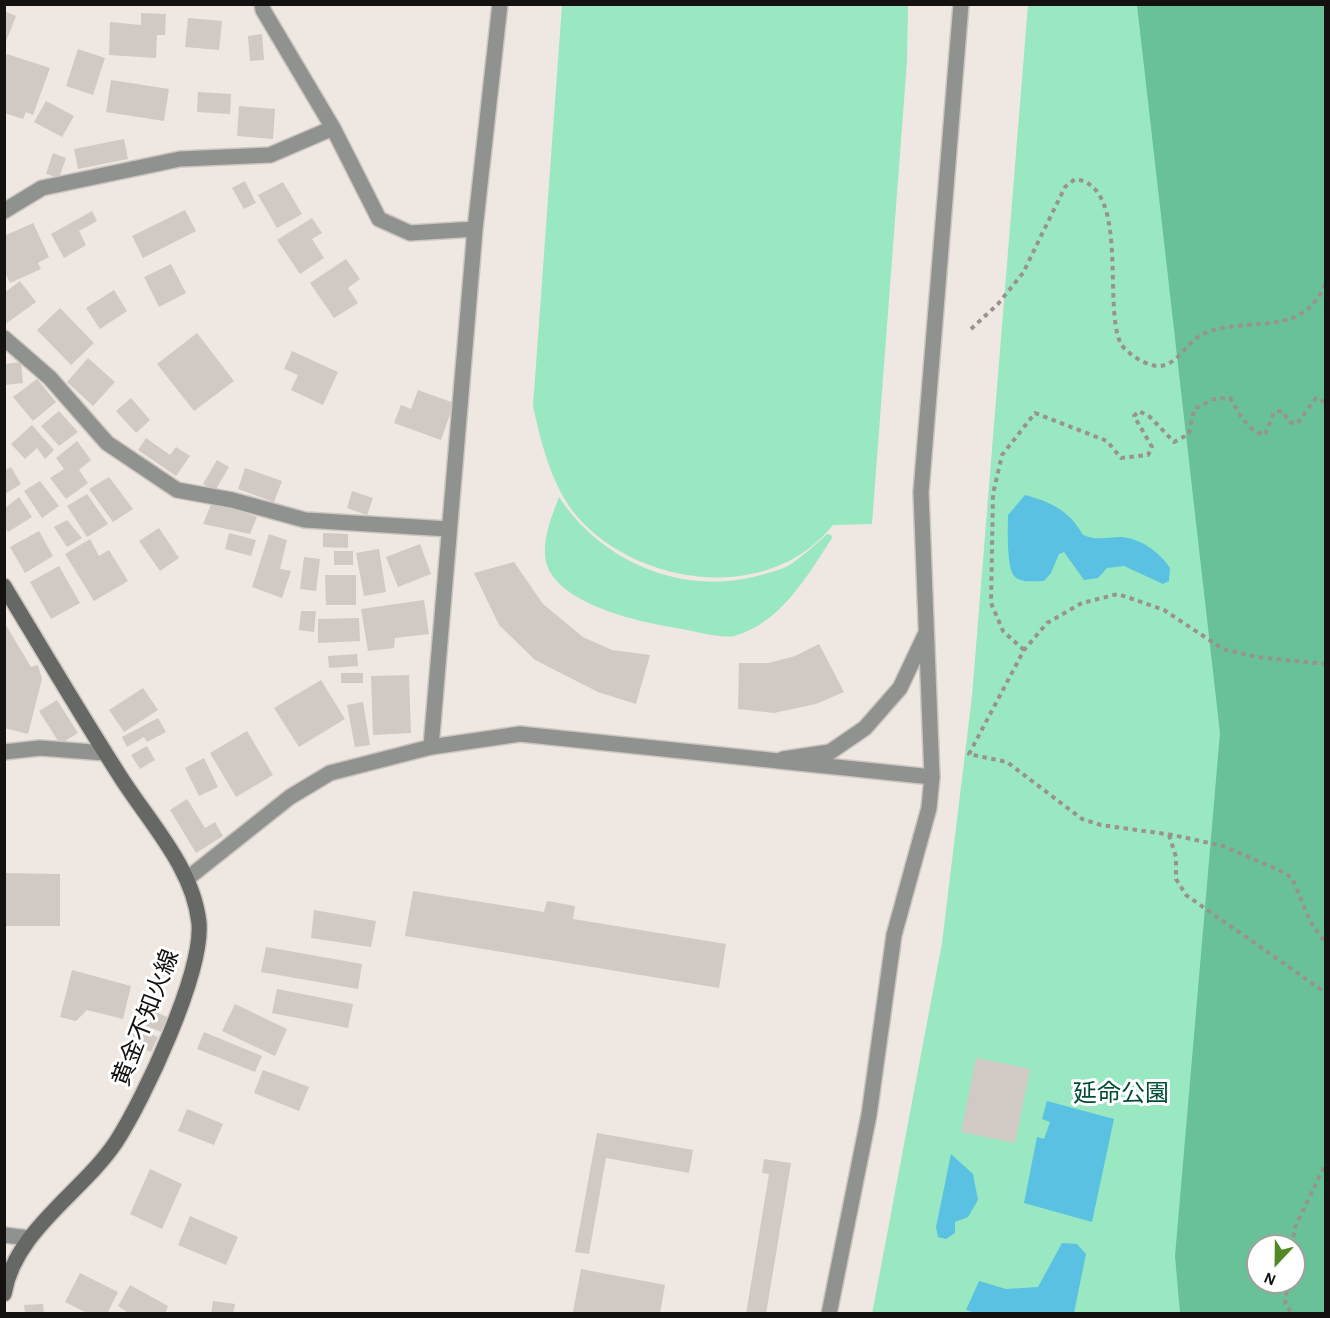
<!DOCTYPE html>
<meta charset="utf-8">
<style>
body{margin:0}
#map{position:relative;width:1330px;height:1318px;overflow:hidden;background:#efe7e1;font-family:"Alegreya Sans",sans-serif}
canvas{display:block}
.frame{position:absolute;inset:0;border:6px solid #141210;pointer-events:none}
.north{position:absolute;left:1246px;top:1234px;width:60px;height:60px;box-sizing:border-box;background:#fff;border:2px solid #a1a09f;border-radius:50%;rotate:202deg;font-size:16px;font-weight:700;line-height:24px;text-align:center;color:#141210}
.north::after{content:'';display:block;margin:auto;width:21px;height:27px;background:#528924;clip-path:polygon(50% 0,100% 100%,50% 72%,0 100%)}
</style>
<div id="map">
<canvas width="1330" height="1318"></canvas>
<div class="frame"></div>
<div class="north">N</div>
</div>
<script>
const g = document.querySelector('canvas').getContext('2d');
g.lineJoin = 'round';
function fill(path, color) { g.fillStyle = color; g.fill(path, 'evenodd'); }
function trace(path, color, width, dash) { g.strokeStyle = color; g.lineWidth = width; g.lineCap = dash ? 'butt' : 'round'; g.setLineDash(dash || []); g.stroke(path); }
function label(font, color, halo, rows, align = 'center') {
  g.font = font + ' "Alegreya Sans","Noto Sans JP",sans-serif'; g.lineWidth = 6; g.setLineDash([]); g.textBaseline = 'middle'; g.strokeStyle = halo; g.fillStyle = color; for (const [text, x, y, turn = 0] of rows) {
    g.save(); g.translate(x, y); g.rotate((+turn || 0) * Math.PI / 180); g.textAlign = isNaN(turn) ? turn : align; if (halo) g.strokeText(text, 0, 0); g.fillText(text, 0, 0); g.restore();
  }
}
const green = new Path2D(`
 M562,5H908L907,61L872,524L833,525C772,602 647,588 583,523C553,492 542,447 533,406Z
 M1028,5H1325V1313L872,1314L942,943L972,696ZM1258,1246H1294V1282H1258Z
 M559,497C601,562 683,596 757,576C768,573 778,571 788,566C802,557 815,545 827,534L831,535L832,538C808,575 780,624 734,636C720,639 686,629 671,627C635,621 546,601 545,554C544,534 552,516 559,497Z`);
const forest = new Path2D(`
 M1137,5H1325V1313H1180L1175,1256L1220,733ZM1258,1246H1294V1282H1258Z`);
const water = new Path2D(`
 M1025,495C1051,502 1070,511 1083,535C1097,541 1106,537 1120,537C1141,538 1159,552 1170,568L1169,581L1163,584L1124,566L1107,568L1098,578L1084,580L1064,552L1059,554L1051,573L1044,581C1035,581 1022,583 1015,577C1006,569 1008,527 1008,515Z
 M1047,1101L1114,1119L1092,1222L1024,1203L1037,1137L1044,1139L1050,1122L1042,1119Z
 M951,1154L973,1174L978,1200L968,1217L955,1222V1233L946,1239L938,1237L936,1227Z
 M1062,1243L1077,1244L1086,1254L1074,1313L978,1314L966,1310L979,1281L1006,1289L1038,1287Z`);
const building = new Path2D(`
 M4,11L16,16L5,44H4Z
 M141,13L166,14L165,35H157L156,58L109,55L110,22L141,25Z
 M188,18L222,21L219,50L185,47Z
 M262,34L264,60L250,61L248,36Z
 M78,49L105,58L93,95L66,86Z
 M7,54L50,68L33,115L26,112L23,119L4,113V61Z
 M111,80L169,89L164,121L106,112Z
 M198,92L231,94L230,114L197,112Z
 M46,101L74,116L62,137L34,122Z
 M239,106L275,109L273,139L237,136Z
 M124,139L128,159L78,169L74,149Z
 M53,153L66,158L59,178L46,174Z
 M245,181L256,203L244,209L232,188Z
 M283,182L302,214L277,228L258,195Z
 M185,210L196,231L143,258L132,236Z
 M92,211L97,221L79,231L86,245L64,258L51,234Z
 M312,218L322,233L312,239L324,258L300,274L277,240Z
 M33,223L49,257L38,263L41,269L10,283L4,270V236Z
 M346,259L360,279L348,288L358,303L334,318L310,283Z
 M171,264L186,293L159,307L144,277Z
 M20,281L36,302L4,325V293Z
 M114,290L127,311L100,329L86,308Z
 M60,308L94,343L71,365L37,330Z
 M197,333L234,381L194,411L157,364Z
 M292,351L338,372L323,405L291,390L298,375L284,369Z
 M88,358L115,382L93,406L67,382Z
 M21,362L23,383L5,385V364Z
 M37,379L56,402L33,421L13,397Z
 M418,390L454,403L441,440L394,423L401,405L411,409Z
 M131,398L150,420L136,433L116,411Z
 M59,411L78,432L59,446L41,426Z
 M32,425L54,450L45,459L37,448L25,459L11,444Z
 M146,438L170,455L176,447L190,456L176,476L138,450Z
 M77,441L91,460L79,470L88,483L66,499L50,478L64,469L56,458Z
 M217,460L229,467L215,491L203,484Z
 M11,467L21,484L5,494V470Z
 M245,468L282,481L274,502L238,489Z
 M109,477L133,509L113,522L89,489Z
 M40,481L59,506L42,518L24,491Z
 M352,491L373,498L367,515L347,508Z
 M87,494L108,524L87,537L67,506Z
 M19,497L32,517L8,532L4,526V509Z
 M212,502L257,517L250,534L203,524Z
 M67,520L82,538L67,547L54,527Z
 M159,528L179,558L160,571L139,541Z
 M39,531L53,556L25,573L10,547Z
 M229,533L256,540L251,556L225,549Z
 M323,533L348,534V548L323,547Z
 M269,534L287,540L280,569L291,571L282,598L252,587Z
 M90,539L99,556L109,550L128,581L94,601L65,554Z
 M420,544L431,574L398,587L386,557Z
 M379,549L386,592L364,596L356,553Z
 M334,551H353V565H334Z
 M304,557L320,559L316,591L300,589Z
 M514,562L543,604L583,637L612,650L650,655L636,704L598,692L535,660L499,625L474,573Z
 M59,566L80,603L51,619L30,582Z
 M325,575H356V605H326Z
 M424,600L429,634L395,638L394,648L368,651L361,609Z
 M301,611H316L314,632L299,630Z
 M359,618L360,641L318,643V619Z
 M4,622L31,667L38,665L42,679L28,734L4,728Z
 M819,644L844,692L816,704L774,713L738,709L739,663H769L795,656Z
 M357,654L358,666L329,668L328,656Z
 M341,673H363V683H341Z
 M409,675L411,733L373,735L371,676Z
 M321,680L345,719L299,747L274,708Z
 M143,688L158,710L124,732L109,710Z
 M57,700L78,733L60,744L39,711Z
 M363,702L370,745L355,747L347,705Z
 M158,718L166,732L147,742L144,737L127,747L122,737Z
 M247,731L273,775L236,797L210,753Z
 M147,746L155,760L140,769L131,755Z
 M204,758L218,787L199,796L185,768Z
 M187,799L205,828L215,822L223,836L196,853L170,810Z
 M4,873L60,874V926H4Z
 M413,891L544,912L547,901L575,906L573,919L726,944L719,988L405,936Z
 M314,910L376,921L371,947L311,938Z
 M266,947L362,964L358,989L261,972Z
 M72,970L131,986L123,1019L87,1010L76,1021L60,1017Z
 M277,989L353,1004L348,1028L272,1013Z
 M235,1004L287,1029L275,1056L222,1031Z
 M142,1007L170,1018L164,1033L136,1022Z
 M135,1028L158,1037L151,1052L131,1043Z
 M204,1032L262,1056L255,1072L197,1049Z
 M976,1058L1030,1069L1015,1143L961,1132Z
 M263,1070L309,1087L299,1111L254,1093Z
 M187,1109L223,1124L214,1145L178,1131Z
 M597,1133L693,1150L689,1173L606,1158L589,1254L575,1252Z
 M764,1159L791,1163L766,1314H746L769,1174L762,1173Z
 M150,1169L182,1184L162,1229L130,1214Z
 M190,1216L238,1237L226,1265L178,1245Z
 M581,1269L665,1285L660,1314L573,1312Z
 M80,1273L118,1292L107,1314H89L65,1302Z
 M130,1285L168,1306L165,1314H130L118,1306Z
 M213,1301L235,1304L233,1314H211Z
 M43,1304L44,1314H25L24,1305Z`);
const path = new Path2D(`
 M971,329L998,304L1023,273L1065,187L1075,179C1131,186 1102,307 1121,344C1127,354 1148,367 1160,366C1179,364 1186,342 1203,334C1248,314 1301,341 1326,283
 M1024,650L1003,631L991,603L993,494L1002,455L1035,413L1107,441L1121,458L1148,455L1152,447L1134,416L1139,411L1150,417L1174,442L1189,434L1194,409L1214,399L1230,398C1240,414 1246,430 1265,435L1274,412L1282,411L1290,422L1297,424L1316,398L1326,403
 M1326,664L1257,657L1223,649L1164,610L1118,594L1082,603L1047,623L1024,650L969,754L1007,762L1082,819L1101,825L1173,835L1223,846L1283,872L1292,878L1310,921L1326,944
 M1169,835L1176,857V879L1186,895L1326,993
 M1292,1246L1295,1227L1326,1163
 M1288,1282L1285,1304L1292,1314`);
const minor = new Path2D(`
 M262,4L263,10L333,128L379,219L410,233L475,229
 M4,211L42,188L180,159L270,155L333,128
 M4,338L50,378L107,443L177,490L232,500L305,520L448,529
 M431,747L475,229L500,4
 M4,752L40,748L105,753
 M783,759L830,752L865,728L900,688L925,635
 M932,777L921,492L961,4
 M4,1235L29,1238`);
const tertiary = new Path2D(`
 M188,878L290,797L330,773L431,747L520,734L932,777L929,808L894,935L869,1115L829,1314`);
const secondary = new Path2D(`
 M4,586C42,649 79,712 118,773C147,820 193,866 199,923C203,973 144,1099 116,1142C82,1193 15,1230 4,1294`);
const streetNames = [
 ["黄金不知火線",146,1018,-69]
];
const parkNames = [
 ["延命公園",1121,1094]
];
fill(green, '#9ae8c1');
fill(forest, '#69c197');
fill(water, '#5ac1e3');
fill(building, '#d1c9c3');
trace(minor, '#ccc5c0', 18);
trace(tertiary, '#ccc5c0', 18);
trace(secondary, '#ccc5c0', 18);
trace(path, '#99938f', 4, [4.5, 4.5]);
trace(minor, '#8f928e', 15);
trace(tertiary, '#8f928e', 15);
trace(secondary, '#656864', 15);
label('24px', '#141210', '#fff', streetNames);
label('24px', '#024e33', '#fff', parkNames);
</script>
